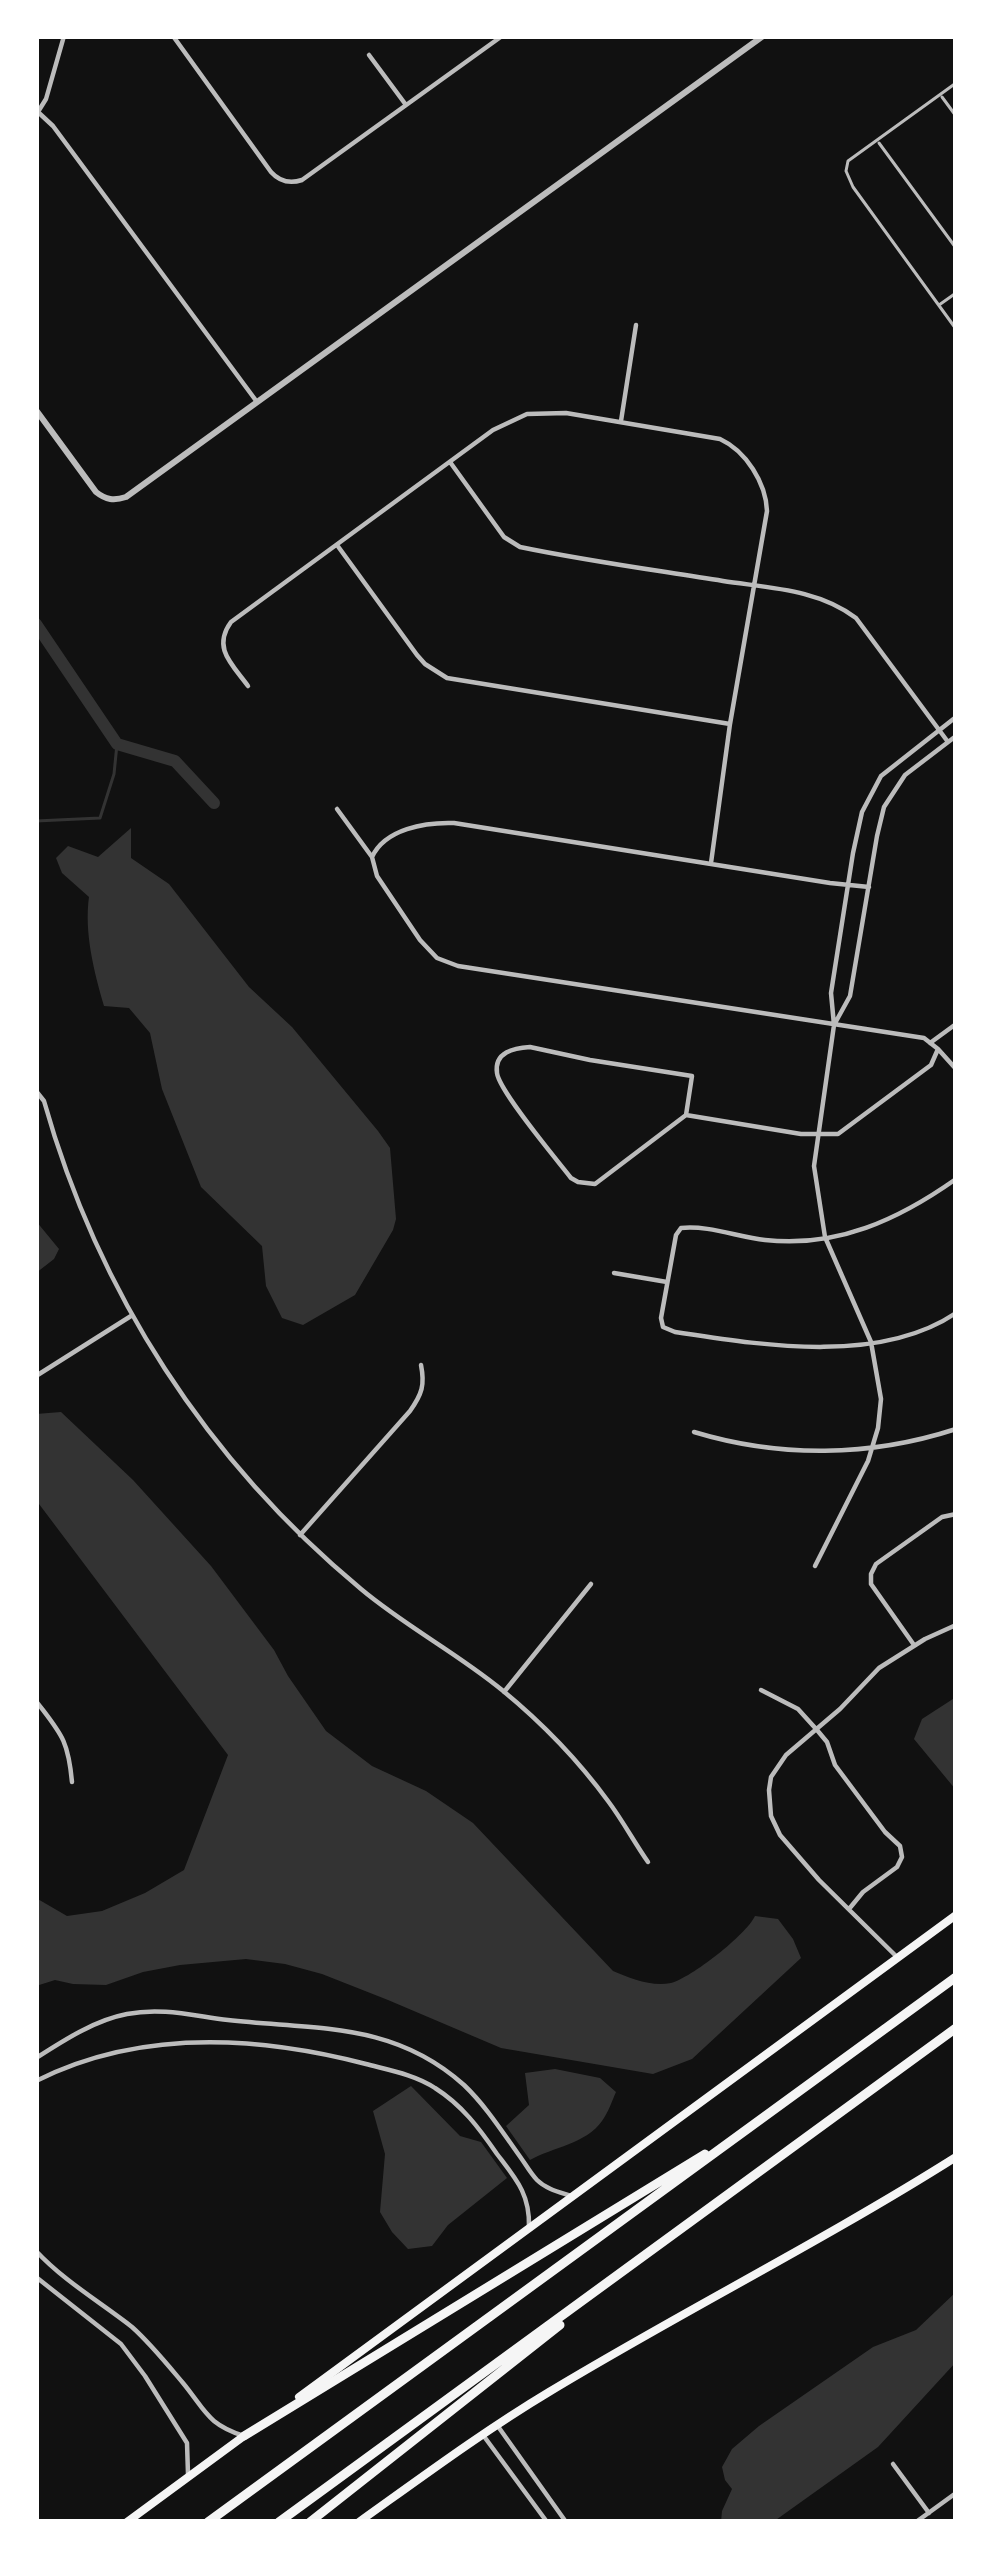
<!DOCTYPE html>
<style>
body{margin:0}
#map{position:relative;width:992px;height:2558px;overflow:hidden;background:#111;font-family:"Roboto Serif",serif}
canvas{display:block}
.frame{position:absolute;inset:0;border:39px solid #fff;pointer-events:none}
</style>
<div id="map">
<canvas width="992" height="2558"></canvas>
<div class="frame"></div>
</div>
<script>
const g = document.querySelector('canvas').getContext('2d');
g.lineJoin = 'round';
function fill(path, color) { g.fillStyle = color; g.fill(path, 'evenodd'); }
function trace(path, color, width, dash) { g.strokeStyle = color; g.lineWidth = width; g.lineCap = dash ? 'butt' : 'round'; g.setLineDash(dash || []); g.stroke(path); }
const water = new Path2D(`
 M131,828V858L169,884L249,987L292,1027L378,1131L390,1148L396,1219L393,1230L355,1295L303,1325L282,1318L266,1286L262,1246L201,1187L162,1089L150,1033L129,1008L104,1006C94,972 84,932 89,897L62,873L56,858L68,846L98,857Z
 M36,1221L59,1249L54,1259L36,1273Z
 M61,1412L133,1480L211,1566L274,1650L288,1676L326,1731L372,1766L426,1791L473,1823L613,1971C630,1978 651,1987 671,1983C691,1978 746,1935 755,1916L778,1919L793,1939L801,1958L692,2059L653,2074L501,2048L388,2000L322,1974L285,1964L246,1959L180,1965L143,1972L106,1985L73,1984L55,1980L36,1986V1898L67,1916L102,1911L145,1893L184,1870L228,1755L36,1500V1414Z
 M956,1697V1790L914,1739L922,1719Z
 M555,2069L600,2078L616,2092C612,2101 608,2113 602,2121C586,2144 553,2147 530,2160L506,2126L529,2105L525,2073Z
 M411,2086L460,2136L481,2142L507,2178L448,2225L432,2246L408,2249L392,2232L380,2212L385,2154L373,2111Z
 M956,2292V2362L878,2447L773,2522H721L722,2511L732,2489L725,2480L722,2467L732,2449L759,2426L873,2347L916,2330Z`);
const stream = new Path2D(`
 M36,821L100,818L114,774L117,744`);
const canal = new Path2D(`
 M36,624L117,744L175,761L214,803`);
const service = new Path2D(`
 M956,83L848,161L846,171L853,187L956,329
 M942,97L956,116
 M879,143L956,248
 M939,305L956,293`);
const minor = new Path2D(`
 M173,36L271,172C280,182 290,184 302,180L502,36
 M369,55L406,105
 M39,113L53,126L257,402
 M36,115L46,99L64,36
 M621,421L636,325
 M450,462L504,537L520,547C587,561 655,570 723,581C769,588 818,589 856,618L948,742
 M337,545L417,655L425,664L447,678L730,724
 M248,686C232,664 212,648 231,622L493,430L527,414L566,413L720,439C746,451 766,483 767,511L730,724L711,863
 M337,809L372,857L377,876L420,940L437,958L458,966L924,1038L938,1049L956,1069
 M372,857C385,829 425,822 454,823L830,883L869,887
 M834,1025L850,996L877,836L884,807L905,775L956,736
 M930,1043L956,1024
 M530,1047L590,1060L692,1076L686,1115L595,1184L578,1182L571,1178C557,1160 499,1091 497,1073C494,1052 514,1048 530,1047Z
 M36,1091L44,1101C98,1293 207,1461 361,1589C405,1626 457,1653 502,1690C541,1722 578,1760 608,1801C623,1821 634,1842 648,1862
 M686,1115L801,1134H838L931,1065L938,1049
 M956,1179C898,1220 837,1248 765,1240C738,1237 708,1225 681,1228L676,1235L661,1318L663,1327L675,1332C761,1345 879,1365 956,1313
 M614,1273L667,1282
 M36,1376L131,1316
 M694,1432C780,1458 870,1457 956,1429
 M300,1535L410,1411C422,1394 425,1385 421,1365
 M815,1566L868,1461L878,1428L881,1399L871,1342L825,1237L814,1166L834,1025L831,993L853,853L862,812L881,776L956,717
 M914,1645L871,1584V1574L876,1564L942,1517L956,1514
 M761,1690L798,1709L817,1730L827,1742L835,1765L885,1832L900,1846L902,1857L897,1867L863,1892L849,1909
 M504,1692L591,1584
 M36,1701C61,1734 68,1739 72,1782
 M898,1958L819,1880L780,1835L771,1816L769,1790L771,1777L786,1755L840,1709L879,1668L925,1639L956,1625
 M36,2058C64,2040 95,2020 127,2014C162,2007 194,2016 228,2020C315,2030 393,2021 464,2085C486,2106 503,2133 521,2158C526,2165 531,2174 537,2180C546,2189 559,2192 571,2196
 M36,2081C139,2029 258,2036 366,2064C389,2070 416,2075 435,2088C462,2105 479,2128 497,2154C516,2179 530,2194 529,2227
 M36,2251C64,2281 100,2302 132,2327C150,2343 167,2364 183,2383C206,2411 207,2424 244,2436
 M36,2277L121,2344L145,2376L187,2443L188,2474
 M497,2425L566,2522
 M483,2435L547,2522
 M893,2464L929,2513
 M916,2522L956,2493`);
const tertiary = new Path2D(`
 M36,410L96,492C106,500 114,501 126,497L763,36`);
const secondary = new Path2D(`
 M299,2397L956,1915
 M359,2522C422,2477 484,2431 549,2392C683,2311 823,2241 956,2157`);
const primary = new Path2D(`
 M127,2522L244,2436`);
const motorway = new Path2D(`
 M244,2436L705,2154
 M208,2522L956,1977
 M279,2522L956,2028
 M310,2522L560,2325`);
fill(water, '#333');
trace(stream, '#333', 3);
trace(canal, '#333', 12);
trace(service, '#bcbcbc', 3);
trace(minor, '#bcbcbc', 4.5);
trace(tertiary, '#bcbcbc', 6);
trace(secondary, '#f5f5f5', 8);
trace(primary, '#f5f5f5', 8);
trace(motorway, '#f5f5f5', 9);
</script>
